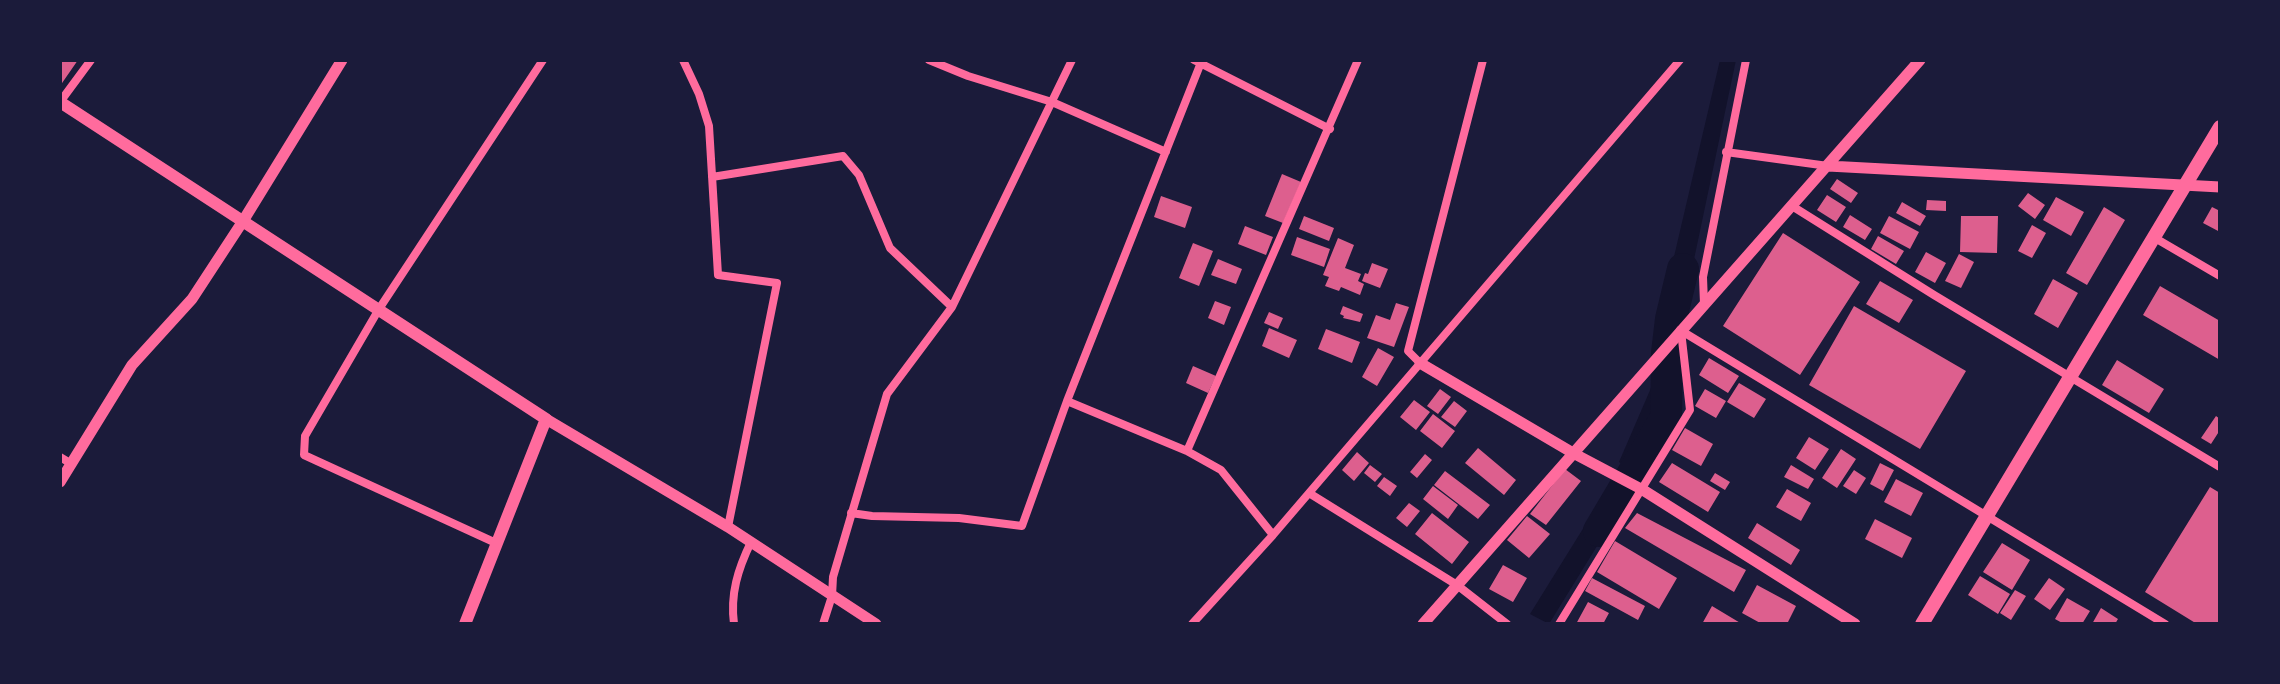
<!DOCTYPE html>
<style>
body{margin:0}
#map{position:relative;width:2280px;height:684px;overflow:hidden;background:#1b1b3a;font-family:"Fira Sans",sans-serif}
canvas{display:block}
.frame{position:absolute;inset:0;border:62px solid #1b1b3a;pointer-events:none}
</style>
<div id="map">
<canvas width="2280" height="684"></canvas>
<div class="frame"></div>
</div>
<script>
const g = document.querySelector('canvas').getContext('2d');
g.lineJoin = 'round';
function fill(path, color) { g.fillStyle = color; g.fill(path, 'evenodd'); }
function trace(path, color, width, dash) { g.strokeStyle = color; g.lineWidth = width; g.lineCap = dash ? 'butt' : 'round'; g.setLineDash(dash || []); g.stroke(path); }
const water = new Path2D(`
 M1720,60H1736L1685,302L1658,325Z
 M1680,355L1676,413L1640,477L1619,462L1657,374Z
 M1607,490L1626,499L1549,624L1530,614Z`);
const river = new Path2D(`
 M1599,531L1666,418L1667,353L1671,319L1683,269`);
const building = new Path2D(`
 M60,60H78L60,86Z
 M1282,174L1301,182L1283,223L1265,216Z
 M1837,179L1858,193L1851,203L1830,189Z
 M2028,193L2045,205L2035,219L2018,206Z
 M1827,195L1846,207L1836,222L1817,210Z
 M1161,196L1192,207L1185,228L1154,217Z
 M2056,197L2084,212L2071,236L2043,220Z
 M1927,200L1946,201V211L1926,210Z
 M1902,202L1926,216L1920,226L1896,213Z
 M2104,207L2125,220L2087,285L2066,273Z
 M2212,207L2220,211V232L2203,223Z
 M1850,215L1872,229L1865,240L1843,227Z
 M1304,216L1334,228L1329,241L1299,229Z
 M1889,216L1919,232L1910,249L1880,233Z
 M1961,216H1998L1997,253L1960,252Z
 M2032,225L2046,233L2032,258L2018,251Z
 M1245,226L1273,237L1266,255L1238,244Z
 M1783,233L1860,282L1800,375L1723,326Z
 M1878,236L1904,251L1896,264L1871,249Z
 M1297,237L1330,249L1324,267L1291,255Z
 M1338,238L1354,245L1345,268L1361,274L1358,281L1364,284L1360,295L1341,287L1339,291L1325,286L1329,277L1323,275Z
 M1193,243L1213,251L1199,286L1179,278Z
 M1926,252L1946,263L1935,283L1915,272Z
 M1959,254L1974,262L1961,288L1945,281Z
 M1218,259L1242,269L1236,284L1211,275Z
 M1372,263L1388,269L1380,288L1362,281L1365,273L1368,274Z
 M2053,279L2078,293L2058,328L2034,314Z
 M1880,281L1913,300L1899,323L1866,304Z
 M2160,286L2220,321V360L2143,315Z
 M1215,301L1231,307L1224,325L1208,318Z
 M1396,303L1409,307L1394,347L1367,338L1376,315L1390,320Z
 M1343,306L1363,314L1360,322L1343,318L1344,316L1340,314Z
 M1854,306L1966,371L1920,449L1809,385Z
 M1269,312L1283,318L1278,329L1264,323Z
 M1269,328L1297,340L1289,358L1262,346Z
 M1326,329L1360,342L1352,363L1318,349Z
 M1378,348L1394,357L1377,386L1362,377Z
 M1709,358L1739,376L1728,393L1699,375Z
 M2117,360L2164,389L2149,413L2102,385Z
 M1193,366L1216,376L1208,393L1186,383Z
 M1739,383L1766,399L1754,418L1727,402Z
 M1440,389L1451,397L1438,414L1427,406Z
 M1705,389L1726,401L1716,418L1695,406Z
 M1414,400L1430,412L1416,430L1400,417Z
 M1454,401L1467,411L1455,427L1441,417Z
 M1433,414L1455,431L1442,448L1420,431Z
 M2216,416L2220,419V430L2211,444L2201,438Z
 M1685,428L1713,444L1701,466L1672,450Z
 M1809,437L1829,449L1815,470L1796,458Z
 M1478,448L1516,480L1504,495L1465,463Z
 M1841,449L1856,459L1837,488L1822,478Z
 M1357,452L1369,463L1354,481L1342,470Z
 M1425,454L1432,460L1417,478L1410,472Z
 M1672,463L1720,492L1708,512L1659,482Z
 M1880,463L1894,470L1883,491L1870,484Z
 M1370,465L1382,474L1375,482L1364,473Z
 M1791,465L1814,479L1808,489L1784,477Z
 M1565,469L1581,481L1546,525L1530,514Z
 M1854,470L1866,478L1856,494L1843,486Z
 M1445,471L1490,505L1478,519L1434,485Z
 M1715,473L1730,482L1725,490L1710,481Z
 M1384,477L1397,486L1390,496L1377,486Z
 M1896,479L1923,493L1911,516L1884,502Z
 M1433,486L1458,505L1448,519L1423,499Z
 M2210,487L2220,493V618L2217,624H2197L2145,592Z
 M1787,489L1811,503L1801,521L1776,507Z
 M1409,503L1420,511L1407,527L1396,518Z
 M1432,513L1469,542L1452,564L1415,534Z
 M1637,513L1746,570L1734,592L1625,528Z
 M1527,516L1550,534L1529,558L1507,540Z
 M1875,519L1912,538L1902,558L1865,539Z
 M1757,523L1800,550L1791,565L1748,538Z
 M1615,541L1677,578L1659,609L1597,572Z
 M2002,543L2030,560L2012,590L1983,572Z
 M1503,565L1527,578L1513,602L1489,589Z
 M1980,576L2010,594L1998,614L1968,595Z
 M1592,578L1645,606L1638,620L1585,591Z
 M2049,578L2065,589L2050,610L2034,599Z
 M1757,585L1796,606L1787,624H1762L1742,613Z
 M2015,590L2026,596L2011,620L2000,613Z
 M2067,598L2090,611L2082,624H2064L2055,619Z
 M1588,602L1609,613L1603,624H1576Z
 M1712,606L1742,624H1702Z
 M2101,608L2118,619L2115,624H2092Z`);
const minor = new Path2D(`
 M683,60L699,94L709,126L718,275L777,283L728,527
 M929,60L968,76L1052,102L1166,152
 M1194,60L1330,129
 M60,102L91,60
 M1726,152L1828,166
 M712,177L843,156L859,175L890,248L952,307
 M1792,206L1934,295L2220,467
 M2155,238L2220,276
 M1704,304L1703,277L1746,60
 M1680,330L2165,624
 M1420,363L1408,351L1483,60
 M1067,401L1187,451
 M60,457L70,463
 M1309,493L1457,585L1507,624
 M851,513L872,516L959,518L1022,526L1067,401L1202,60
 M1273,535L1221,470L1187,451L1358,60
 M496,543L304,455L305,436L379,309L543,60
 M734,624C730,594 738,569 751,542
 M823,624L832,596L833,577L887,394L952,307L1072,60
 M1192,624L1273,535L1680,60
 M1559,624L1690,410L1681,331`);
const tertiary = new Path2D(`
 M1828,166L2220,187
 M1420,363L1573,453L1643,490L1855,624
 M546,419L728,527L876,624
 M60,482L132,365L192,299L243,221L342,60
 M1423,624L1920,60`);
const secondary = new Path2D(`
 M60,102L546,419L465,624`);
const primary = new Path2D(`
 M1922,624L2220,127`);
fill(water, '#12122b');
trace(river, '#12122b', 32);
fill(building, '#dd5f8e');
trace(minor, '#ff6b9d', 8);
trace(tertiary, '#ff6b9d', 11);
trace(secondary, '#ff6b9d', 12);
trace(primary, '#ff6b9d', 14);
</script>
